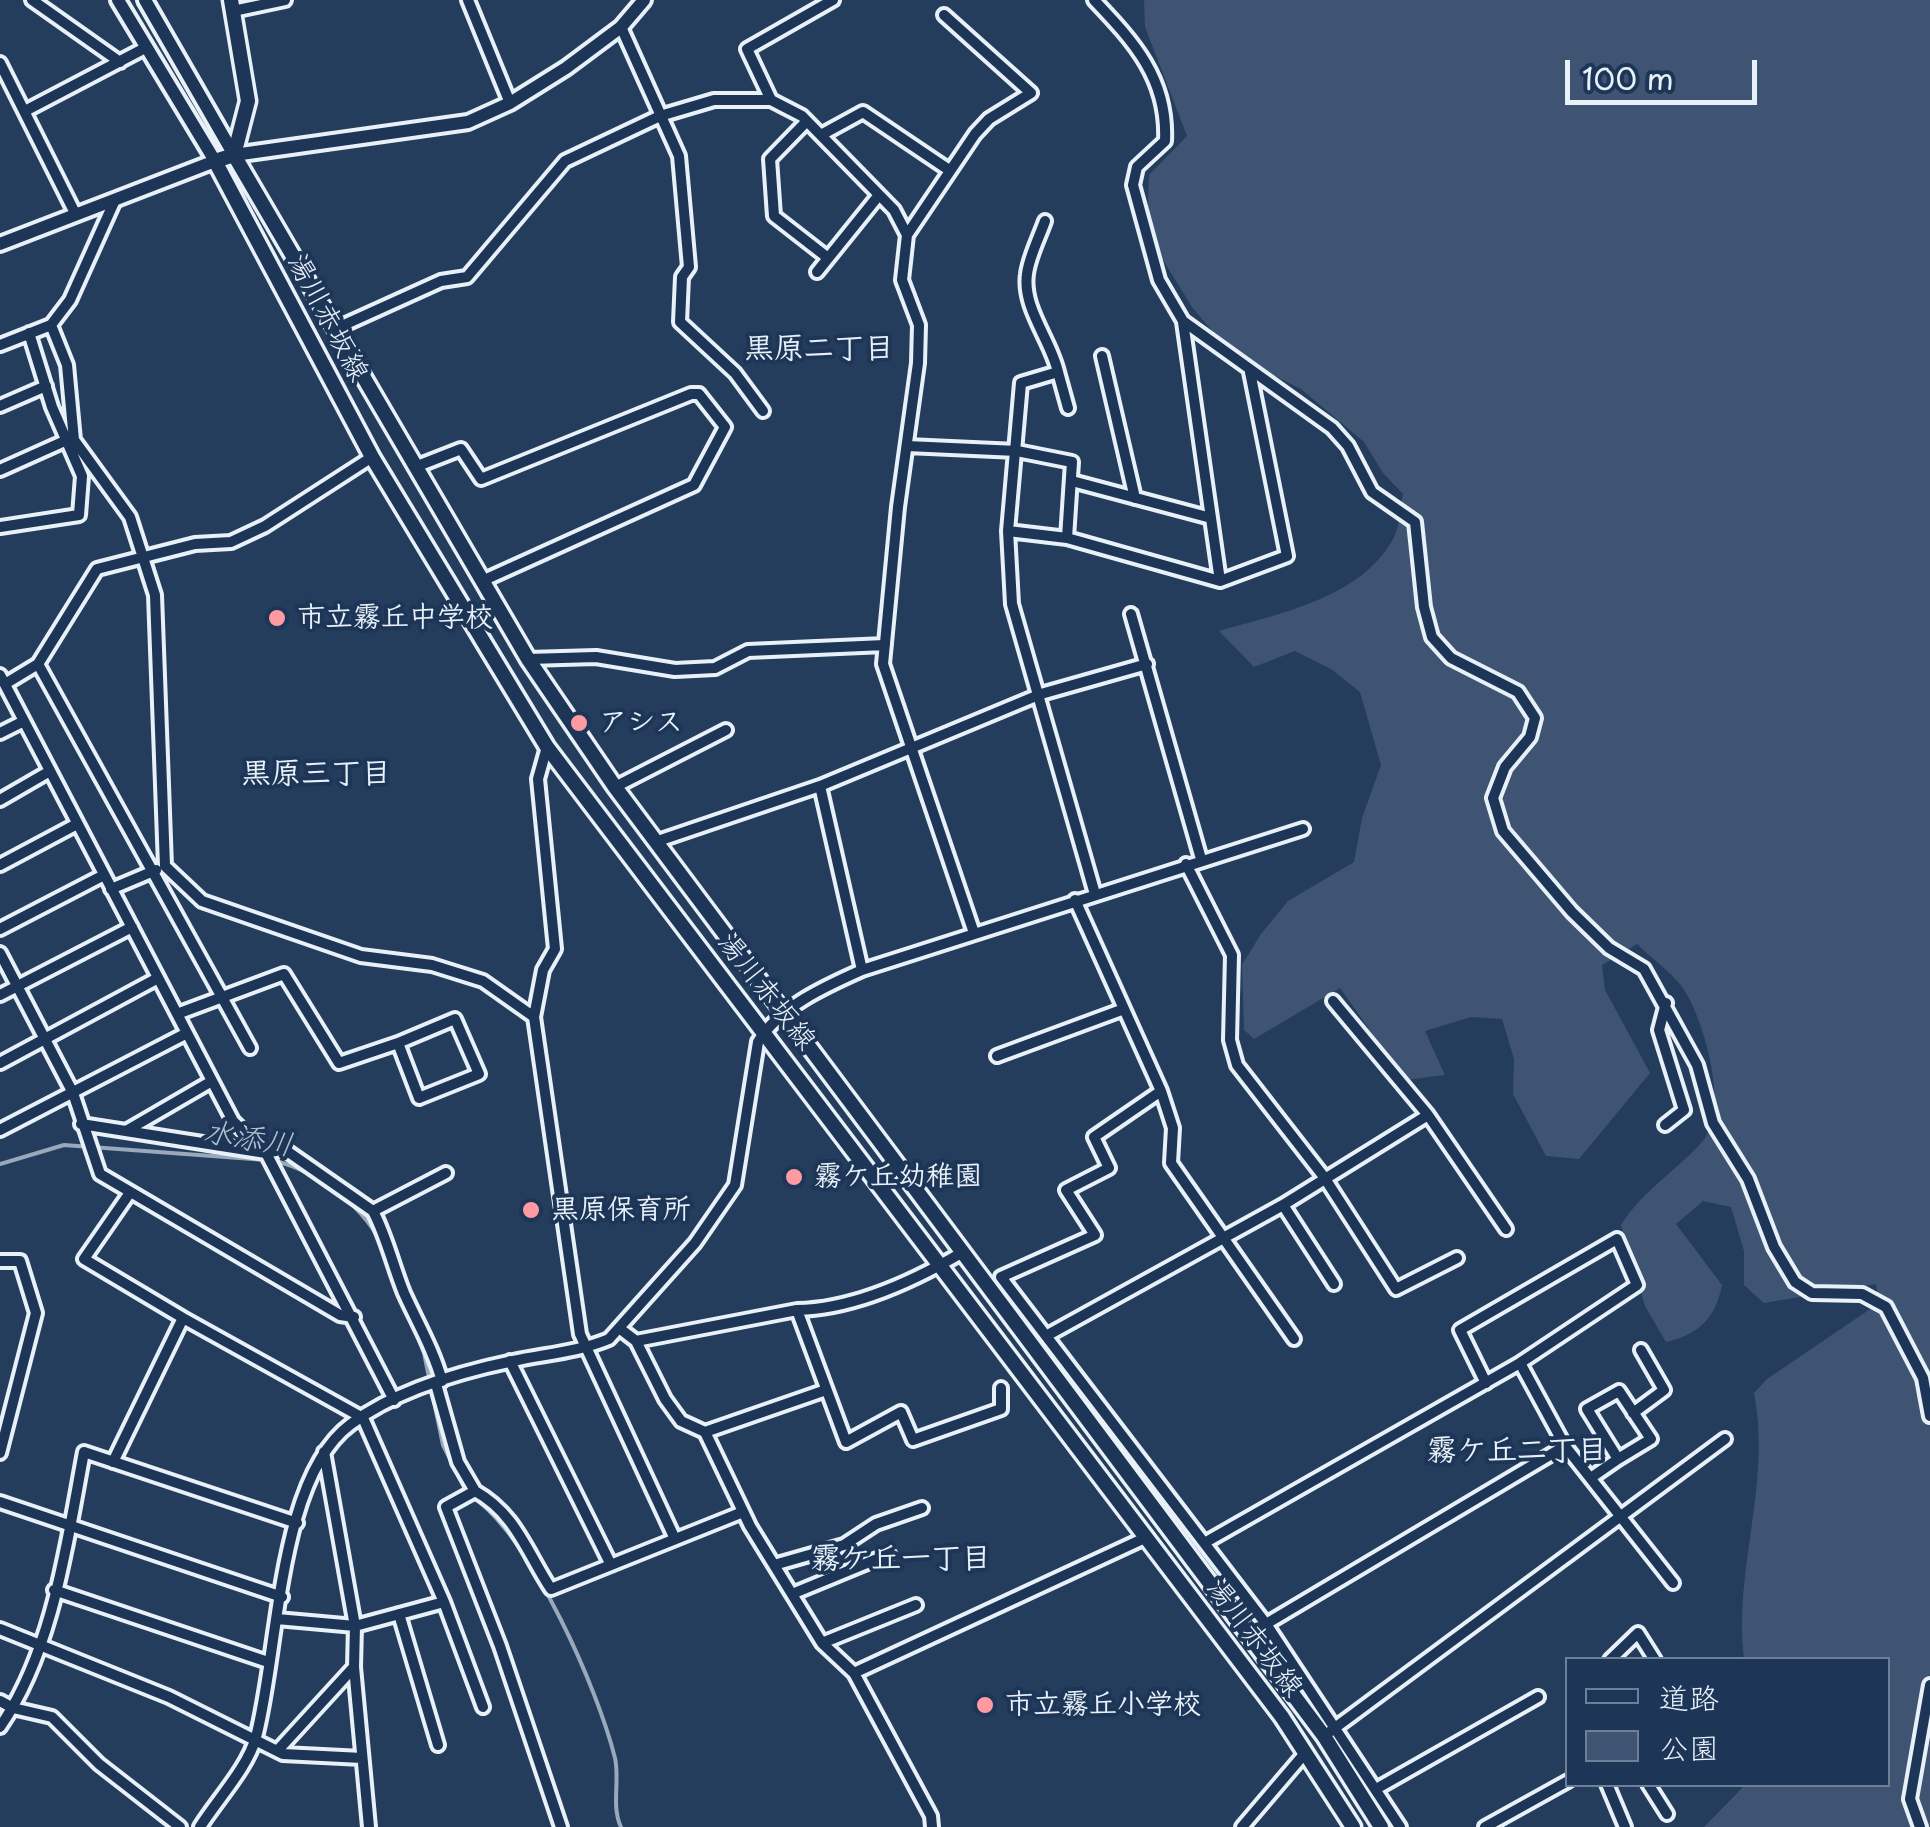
<!DOCTYPE html>
<meta charset="utf-8">
<style>
body{margin:0}
#map{position:relative;width:1930px;height:1827px;overflow:hidden;background:#253d5d;font-family:"Playpen Sans","Klee One",sans-serif}
canvas{display:block}
.legend{position:absolute;left:1565px;top:1657px;width:325px;height:130px;box-sizing:border-box;background:#1d3557;border:2px solid #6e8097;margin:0;padding:12px 18px;list-style:none;font-size:30px;color:#e8f1f8}
.legend li{display:flex;align-items:center;gap:20px;height:50px}
.legend b{width:50px;border:2px solid #6e8097}
.scale{position:absolute;left:1565px;top:60px;width:192px;height:45px;box-sizing:border-box;border:5px solid #e8f1f8;border-top:0;padding-left:12px;font-size:30px;line-height:35px;white-space:nowrap;color:#e8f1f8;-webkit-text-stroke:8px #1d3557;paint-order:stroke}
</style>
<div id="map">
<canvas width="1930" height="1827"></canvas>
<ul class="legend">
<li><b style="height:12px;background:#1d3557"></b>道路</li>
<li><b style="height:28px;background:#3e5472"></b>公園</li>
</ul>
<div class="scale">100 m</div>
</div>
<script>
const g = document.querySelector('canvas').getContext('2d');
g.lineJoin = 'round';
function fill(path, color) { g.fillStyle = color; g.fill(path, 'evenodd'); }
function trace(path, color, width, dash) { g.strokeStyle = color; g.lineWidth = width; g.lineCap = dash ? 'butt' : 'round'; g.setLineDash(dash || []); g.stroke(path); }
function label(font, color, halo, rows, align = 'center') {
  g.font = font + ' "Playpen Sans","Klee One",sans-serif'; g.lineWidth = 8; g.setLineDash([]); g.textBaseline = 'middle'; g.strokeStyle = halo; g.fillStyle = color; for (const [text, x, y, turn = 0] of rows) {
    g.save(); g.translate(x, y); g.rotate((+turn || 0) * Math.PI / 180); g.textAlign = isNaN(turn) ? turn : align; if (halo) g.strokeText(text, 0, 0); g.fillText(text, 0, 0); g.restore();
  }
}
const green = new Path2D(`
 M1144,0H1930V1827H1704L1745,1785L1888,1784V1660L1744,1659C1733,1570 1772,1483 1754,1393L1767,1379L1879,1303L1876,1284L1764,1303L1744,1285V1251L1731,1207L1703,1201L1676,1224L1722,1285C1715,1319 1699,1334 1666,1342L1645,1306L1621,1225C1645,1188 1674,1173 1702,1142C1730,1111 1705,1025 1686,993C1676,975 1652,959 1637,944L1602,965L1605,990L1650,1073L1579,1159L1546,1156L1513,1094L1514,1059L1502,1019L1471,1017L1425,1031L1445,1075L1405,1080L1340,988L1254,1039L1244,1030L1242,965L1261,934L1288,901L1354,862L1362,818L1381,765L1360,692L1331,669L1295,651L1254,667L1219,631C1278,614 1361,598 1393,539C1400,527 1400,508 1403,494L1383,473L1364,442L1301,389L1231,354L1192,307L1160,255L1148,206L1149,175L1187,136L1145,27Z`);
const stream = new Path2D(`
 M275,1161C318,1171 368,1209 384,1250
 M0,1164L64,1145L266,1160
 M407,1310L424,1353L443,1445L465,1489
 M477,1500C534,1545 597,1687 615,1758C620,1781 611,1806 621,1827`);
const minor = new Path2D(`
 M32,0L120,62
 M468,0L510,103
 M1094,0C1134,42 1168,79 1165,141L1137,167L1133,185L1159,280L1183,321L1332,428L1348,446L1372,492L1415,522L1424,607L1432,637L1451,658L1518,692L1535,718L1530,737L1505,767L1493,798L1503,831L1572,912L1609,948L1644,969L1697,1065L1713,1123L1748,1179L1774,1247L1795,1282L1812,1293L1862,1294L1886,1307L1923,1378L1930,1416
 M233,11L285,0
 M621,27L679,156L689,267L682,277L680,322L735,373L763,411
 M0,63L75,213
 M771,100L747,49L833,0
 M25,111L147,47
 M807,121L770,159L774,216L828,258
 M821,135L863,112L949,170
 M1045,221C1039,238 1029,257 1027,274C1022,308 1051,340 1058,372L1021,383L1008,531L1012,604L1095,894
 M907,235L975,134L989,119L1031,93L944,15
 M817,272L879,195
 M1183,322L1220,581
 M51,325L67,365L74,440L130,517L155,595L165,866L202,901L361,956L432,965L483,981L534,1017
 M335,329L441,281L467,277L565,161L660,116L714,100H771L802,116L894,210L907,235L902,280L919,325L918,363L898,507L883,664L974,933
 M0,345L51,325L70,300L115,200
 M1102,356L1135,498
 M1058,372L1068,408
 M0,406L46,386
 M907,446L1017,451L1072,462L1067,538
 M415,467L461,449L481,479L691,394H699L725,427L694,485L482,581
 M0,470L67,440
 M1072,481L1211,518
 M0,527L79,515L82,476L52,407L29,333
 M1008,531L1067,538L1220,581L1287,556L1250,372
 M1131,614L1201,859
 M528,659L596,657L675,670L715,668L748,651L885,645
 M38,664L250,1048
 M0,675L233,1121L266,1153L394,1400
 M5,684L38,664L97,569L195,544L231,542L265,526L372,457
 M0,733L24,721
 M547,747L538,779L555,949L543,970L534,1017L580,1334L675,1539
 M820,786L862,970
 M615,787L726,730
 M0,800L50,771
 M655,842L820,786L1041,694L1147,664
 M1186,864L1232,955L1230,1040L1237,1065L1324,1177L1396,1289L1457,1258
 M0,865L77,824
 M111,889L156,870
 M1075,900L1161,1091L1173,1128L1171,1163L1294,1339
 M0,929L104,875
 M0,953L73,1093L100,1174L340,1315L354,1317
 M0,995L132,927
 M1333,1001L1428,1115L1506,1229
 M177,1014L284,974L339,1063L398,1043L419,1098L479,1074L455,1019L398,1043
 M997,1056L1124,1009
 M0,1063L158,978
 M1161,1091L1094,1137L1109,1168L1066,1190L1095,1235L1001,1277L1266,1624L1400,1827
 M81,1124L266,1153L284,1149L373,1211L446,1173
 M1665,1125L1684,1110L1659,1030L1666,1003
 M0,1130L187,1033
 M126,1131L212,1081
 M1283,1205L1334,1284
 M373,1211C387,1238 393,1266 404,1293C418,1324 433,1349 442,1381
 M0,1261H20L36,1313L0,1453
 M797,1310L846,1442L901,1412L913,1440L1001,1409V1388
 M183,1318L363,1418L444,1602L355,1626L277,1619
 M619,1328L636,1341L797,1310C855,1309 914,1281 963,1252
 M1046,1336L1283,1205L1428,1115
 M636,1341L665,1399L681,1421L705,1432L750,1526L822,1643L854,1673L931,1816L932,1827
 M510,1361L611,1565
 M1486,1383L1460,1330L1617,1239L1637,1285L1520,1363
 M436,1384L458,1462L475,1491L446,1507L500,1646L561,1827
 M1633,1413L1664,1390L1641,1350
 M705,1432L826,1390
 M324,1452L355,1626L354,1667L369,1827
 M113,1462L183,1318L84,1259L129,1194
 M1592,1477L1618,1459L1587,1409L1619,1391L1651,1439L1618,1459
 M475,1491C516,1514 526,1551 551,1589L743,1512
 M0,1502L282,1597
 M1206,1542L1520,1363L1565,1446L1673,1583
 M774,1565L844,1545L876,1524L922,1508
 M54,1590L268,1662
 M792,1594L889,1554
 M444,1602L483,1707
 M399,1614L438,1745
 M1266,1624L1565,1446
 M0,1629L169,1697L283,1754L362,1758
 M822,1643L916,1605
 M1610,1660L1638,1633L1655,1660
 M854,1673L1147,1537
 M0,1701L13,1708L52,1717L99,1764L180,1827
 M0,1727C53,1651 67,1542 84,1452L297,1523
 M1324,1736L1725,1439
 M278,1750L354,1667
 M1607,1784L1625,1827
 M1648,1784L1667,1814
 M1376,1789L1538,1697
 M200,1827C217,1800 248,1767 256,1737C279,1652 277,1478 351,1424C395,1391 460,1372 513,1361C545,1354 578,1352 609,1339L695,1243L735,1185L758,1042C779,1007 826,986 862,970L1303,829
 M1242,1827L1306,1752
 M1485,1827L1568,1781
 M1920,1827L1910,1799L1930,1685`);
const tertiary = new Path2D(`
 M145,0L234,155L468,122L510,103L566,68L621,27L644,0
 M0,244L215,161L118,0`);
const secondary = new Path2D(`
 M231,0L248,101L234,155L528,659L615,787L1324,1736L1381,1827
 M234,155L215,161L372,457L547,747L1282,1717L1353,1827`);
const markers = [
 [277,618,10,"#ff9aa2"],
 [579,723,10,"#ff9aa2"],
 [794,1177,10,"#ff9aa2"],
 [531,1210,10,"#ff9aa2"],
 [985,1705,10,"#ff9aa2"]
];
const streetNames = [
 ["湯川赤坂線",327,318,62],
 ["湯川赤坂線",766,992,52],
 ["湯川赤坂線",1254,1638,53]
];
const poiNames = [
 ["市立霧丘中学校",297,618],
 ["アシス",599,723],
 ["霧ケ丘幼稚園",814,1177],
 ["黒原保育所",551,1210],
 ["市立霧丘小学校",1005,1705]
];
const neighbourhoodNames = [
 ["黒原二丁目",819,350],
 ["黒原三丁目",316,775],
 ["霧ケ丘二丁目",1517,1452],
 ["霧ケ丘一丁目",901,1560]
];
const waterNames = [
 ["水添川",248,1140,9]
];
fill(green, '#3e5472');
trace(stream, '#99a8ba', 4);
trace(minor, '#e8f1f8', 18);
trace(tertiary, '#e8f1f8', 20);
trace(secondary, '#e8f1f8', 21);
trace(minor, '#1d3557', 10);
trace(tertiary, '#1d3557', 12);
trace(secondary, '#1d3557', 14);
for (const [x, y, r, color] of markers) { const dot = new Path2D(); dot.arc(x, y, r, 0, 2 * Math.PI); g.fillStyle = color; g.fill(dot); trace(dot, '#1d3557', 4); }
label('28px', '#e8f1f8', '#1d3557', streetNames);
label('bold 28px', '#e8f1f8', '#1d3557', poiNames, 'left');
label('bold 30px', '#e8f1f8', '#1d3557', neighbourhoodNames);
label('italic 30px', '#b4c1ce', '#1d3557', waterNames);
</script>
